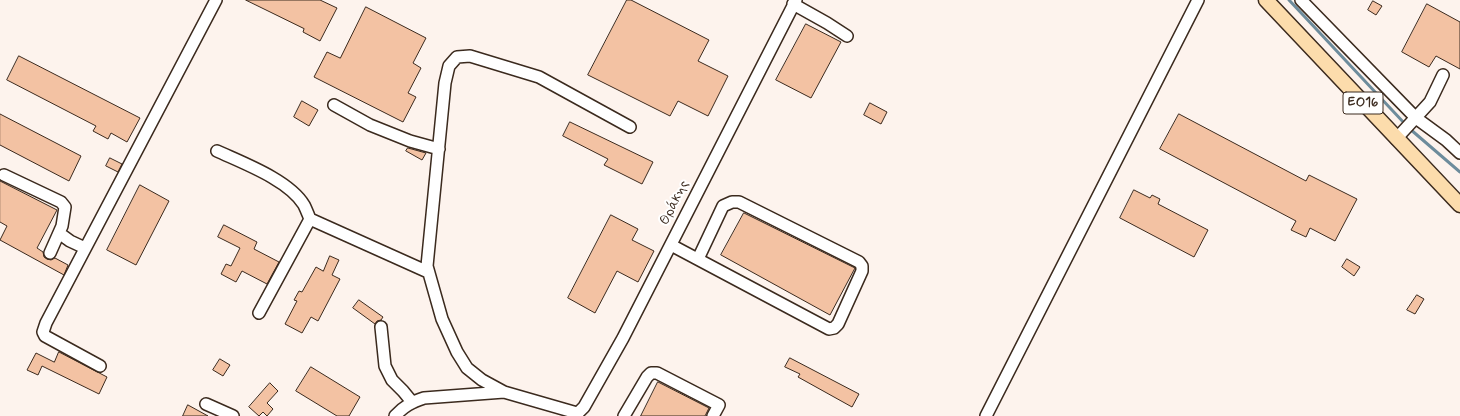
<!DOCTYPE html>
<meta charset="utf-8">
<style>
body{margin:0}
canvas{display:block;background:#fdf3ed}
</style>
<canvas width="1460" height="416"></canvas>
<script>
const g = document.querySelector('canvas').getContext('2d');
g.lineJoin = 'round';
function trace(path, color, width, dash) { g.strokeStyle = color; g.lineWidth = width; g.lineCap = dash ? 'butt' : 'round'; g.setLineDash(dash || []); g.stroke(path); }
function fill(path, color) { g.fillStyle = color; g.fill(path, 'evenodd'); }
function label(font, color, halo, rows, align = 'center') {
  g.font = font + ' Mynerve,sans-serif'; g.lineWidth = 4; g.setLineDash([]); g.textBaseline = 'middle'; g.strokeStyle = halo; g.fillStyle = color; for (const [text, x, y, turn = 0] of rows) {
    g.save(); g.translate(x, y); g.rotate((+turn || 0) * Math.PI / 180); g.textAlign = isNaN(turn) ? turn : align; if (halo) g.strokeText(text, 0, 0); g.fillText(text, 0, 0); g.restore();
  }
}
const stream = new Path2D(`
 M1289,0L1406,125
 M1410,129L1460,172`);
const building = new Path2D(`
 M246,0H320L337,8L320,41L303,32L304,29Z
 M627,0H631L709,40L698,61L728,76L708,116L678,101L670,116L588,75Z
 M1373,1L1382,6L1376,15L1368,10Z
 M1427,4L1460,22V69L1436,56L1429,67L1402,52Z
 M366,7L426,38L413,63L421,68L408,93L416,97L403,122L314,77L327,52L340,58Z
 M806,24L841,42L811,98L776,80Z
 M19,56L140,118L127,142L111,133L108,139L93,131L96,126L7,80Z
 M302,101L318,110L309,126L294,117Z
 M870,103L887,112L881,124L864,115Z
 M0,114L81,156L69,181L0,145Z
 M1179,114L1306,181L1309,175L1357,199L1335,241L1310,228L1306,237L1291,230L1296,221L1160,149Z
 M570,122L653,162L642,184L604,165L608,159L563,136Z
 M408,148L426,153L422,160L406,151Z
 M110,158L122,164L118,172L106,166Z
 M0,181L57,210L37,248L43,252L44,257L47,259L51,260L55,258L68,265L64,275L0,240L7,226L0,222Z
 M140,185L169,201L136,265L107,250Z
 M1134,190L1150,198L1152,195L1160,199L1158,204L1208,230L1194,257L1120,218Z
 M744,213L855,268L830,315L721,255Z
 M611,215L638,229L632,240L654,251L638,282L617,271L595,313L568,298Z
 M224,225L257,242L254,249L279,262L267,284L242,271L236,282L221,274L226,264L231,266L240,248L218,237Z
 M330,256L339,260L332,275L340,279L318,321L311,317L302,333L285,324L297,301L294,300L299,291L302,292L316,267L323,271Z
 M1347,259L1360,267L1354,276L1342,267Z
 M1417,295L1424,299L1415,314L1407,310Z
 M359,300L383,317L381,320L377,321L375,324L353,308Z
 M59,352L107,377L99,394L42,366L38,375L27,370L36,353L54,362Z
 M790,358L859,394L852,407L798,377L800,374L785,367Z
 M220,359L230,365L223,376L213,370Z
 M311,367L360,397L349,416H337L296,391Z
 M658,382L709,408L705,416H641Z
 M270,383L278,391L267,403L273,409L267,416L263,412L259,416L249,407Z
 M188,405L208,416H183Z`);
const minor = new Path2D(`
 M1301,0L1416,118L1446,140L1460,153
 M793,4L827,23L847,36
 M334,105L370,125L410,141L439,149
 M1396,139L1430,102L1443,75
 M217,151C243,163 289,180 304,205C306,209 308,214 310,219L428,272
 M4,175L61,202L65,207L62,226L50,253
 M59,233L70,241L85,248
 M671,245L829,329L834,328L838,324L862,271V266L859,262L739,202H732L723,206L698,259
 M259,313L310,219
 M381,327L385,366L392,380L403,391L412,402
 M100,366L45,336L43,332L46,323L216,0
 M206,404L233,416
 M577,413L504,392L482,380L467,368L457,352L442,319L427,266L445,83L449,66L457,57L470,56L539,77L630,127
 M395,416C404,406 412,402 424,398L504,392
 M575,416L584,407L623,338L796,0
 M624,416L647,377L651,373H657L719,405L713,416
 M986,416L1198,0`);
const major = new Path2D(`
 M1266,0L1460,205`);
const shields = [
 [1363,103,40]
];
const shieldNames = [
 ["ΕΟ16",1363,103]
];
const streetNames = [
 ["Θράκης",675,203,-63]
];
trace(stream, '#6d8c9c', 3);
fill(building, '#f3c2a3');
trace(building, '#3b2a1e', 1);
trace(minor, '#3b2a1e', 14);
trace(major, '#3b2a1e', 17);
trace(minor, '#fff', 11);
trace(major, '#fcdcac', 14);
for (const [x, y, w] of shields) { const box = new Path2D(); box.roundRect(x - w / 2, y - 11, w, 22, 3); g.fillStyle = '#fff'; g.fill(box); trace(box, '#3b2a1e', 1); }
label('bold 13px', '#3b2a1e', null, shieldNames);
label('14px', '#3b2a1e', '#fff', streetNames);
</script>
